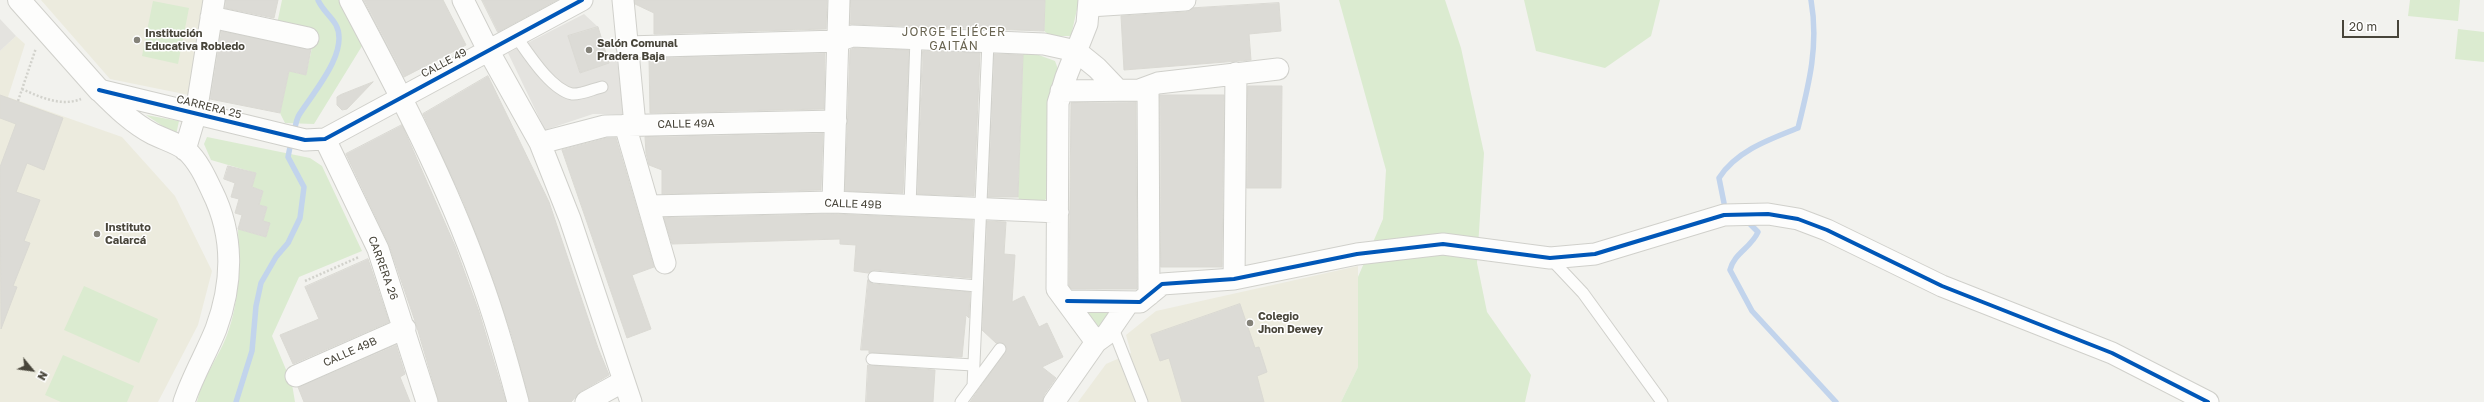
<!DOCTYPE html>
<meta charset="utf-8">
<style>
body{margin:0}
#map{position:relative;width:2484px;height:402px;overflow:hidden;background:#f2f2ee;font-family:"Golos Text",sans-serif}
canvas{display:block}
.north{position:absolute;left:12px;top:350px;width:40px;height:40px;-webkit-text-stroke:3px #fff;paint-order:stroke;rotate:119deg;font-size:11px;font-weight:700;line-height:16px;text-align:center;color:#48453a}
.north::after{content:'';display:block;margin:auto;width:14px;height:18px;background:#48453a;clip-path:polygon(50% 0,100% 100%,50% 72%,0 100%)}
.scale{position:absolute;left:2342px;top:20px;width:57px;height:18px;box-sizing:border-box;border:2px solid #48453a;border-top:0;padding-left:5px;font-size:12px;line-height:14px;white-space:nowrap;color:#48453a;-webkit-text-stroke:3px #fff;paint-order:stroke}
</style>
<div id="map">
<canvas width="2484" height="402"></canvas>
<div class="north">N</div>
<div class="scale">20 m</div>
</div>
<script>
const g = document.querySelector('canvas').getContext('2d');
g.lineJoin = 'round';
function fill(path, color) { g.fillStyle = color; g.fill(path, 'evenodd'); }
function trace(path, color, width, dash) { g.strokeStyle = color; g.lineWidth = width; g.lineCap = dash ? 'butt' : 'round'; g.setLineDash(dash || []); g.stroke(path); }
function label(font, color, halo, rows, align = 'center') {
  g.font = font + ' "Golos Text",sans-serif'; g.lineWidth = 3; g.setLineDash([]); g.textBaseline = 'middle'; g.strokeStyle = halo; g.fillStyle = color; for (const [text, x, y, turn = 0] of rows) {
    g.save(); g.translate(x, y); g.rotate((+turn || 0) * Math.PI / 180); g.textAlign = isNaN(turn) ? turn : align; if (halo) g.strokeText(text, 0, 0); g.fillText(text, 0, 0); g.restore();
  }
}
const education = new Path2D(`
 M41,0H204L189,95L110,79Z
 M16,36L25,44L8,97L122,137L175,196L212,271L198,325L158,402H0V51Z
 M1358,266V367L1341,402H1078L1106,364L1131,353L1126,335L1156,311Z`);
const green = new Path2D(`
 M282,0H339L362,46L314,124L285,123L280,113L289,71L306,75L315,34L277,24Z
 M1045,0H1079L1071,36H1051L1044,31Z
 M1339,0H1445L1461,48L1484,153L1477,263L1487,312L1531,375L1525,402H1341L1358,367V277L1383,219L1386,170Z
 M1524,0H1660L1651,36L1605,68L1536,51Z
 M2410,0H2460L2458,21L2408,16Z
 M153,1L189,8L178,64L142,56Z
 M2458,29L2484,32V62L2455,59Z
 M1025,50L1055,61L1059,72L1048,196L1043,203H1021L1018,197L1023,54Z
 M146,115L179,121L176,135Z
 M207,137L310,158L322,166L362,251L299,277L272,336L292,384L295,402H197C201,379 219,357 227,335C240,301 239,265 238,229L266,237L270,224L263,221L267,207L259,205L263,191L252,187L256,173L211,160L204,144Z
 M84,286L158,319L139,363L64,330Z
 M1109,309L1111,317L1098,332L1084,315L1086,310Z
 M63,355L134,386L127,402H61L45,395Z`);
const parking = new Path2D(`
 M584,14L598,27L569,36L580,73L617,59L624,114H593L545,130L508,53Z
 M0,19L16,36L0,51Z`);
const stream = new Path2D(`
 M294,133C295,128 296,120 299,115C312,94 350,52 336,25C331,16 323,11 318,0
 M1724,203L1719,178C1736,151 1770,139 1798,128C1809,84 1819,45 1811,0
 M1750,224L1758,232C1751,248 1734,253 1730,270L1752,311L1836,402
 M236,402L252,351L256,306L261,283L276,257L288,243L300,218L304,187L288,157L291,142`);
const building = new Path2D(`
 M226,0H278L274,18L225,8Z
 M364,0H443L466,45L404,77Z
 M482,0H557L498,32Z
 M635,0H827L826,29L654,34V13L635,4Z
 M851,0H1045L1044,31L850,24Z
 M1279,3L1281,31L1249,34L1251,60L1124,70L1121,16L1186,12L1193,8Z
 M598,27L609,63L580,73L568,36Z
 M221,31L311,49L306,75L289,71L280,113L210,99Z
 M854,48L909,50L903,193L845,191L850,50Z
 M923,51L980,53L974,196L917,194Z
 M825,53L824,109L650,113L649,58Z
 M994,54L1023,55L1018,197H988Z
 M488,76L549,202L598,348L609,375L580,392L571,402H530L512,336L491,273L463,201L423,114Z
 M373,82L347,109L342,110L337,105V97L340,95Z
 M1248,86H1282L1281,188H1247Z
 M0,95L63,118L44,170L27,163L16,192L40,200L24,241L30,243L13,286L17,287L1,329L0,167L16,124L0,118Z
 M1160,95H1224L1222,267H1161Z
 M1136,102L1137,289H1072L1069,286L1071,103Z
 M402,125L455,246L479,312L506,402H439L416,324L389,245L346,154Z
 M823,133L821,190L662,194V170L649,165L646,153L645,137Z
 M607,138H616L654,267L632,275L651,329L627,338L562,150Z
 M228,166L256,173L252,187L263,191L259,205L267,207L263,221L270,223L266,237L238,229L242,215L235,213L239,199L231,197L235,183L224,179Z
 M833,214L973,220L971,278L875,270L868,273L854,271L856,245L840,244V239L672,244L664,218Z
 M987,221L1006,222L1004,254L1015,255L1012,302L1024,296L1039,327L1047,323L1063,357L1042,367L1056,378L1044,395L1042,402H970L1007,349L1004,344L996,343L982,330Z
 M368,259L389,322L293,364L280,335L319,319L305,287Z
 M868,280L873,284L970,292L969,318L966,315L962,357L869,353V350H861Z
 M1240,304L1255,348L1259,347L1267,372L1257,376L1264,402H1182L1169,358L1160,361L1151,335Z
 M396,345L405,374L400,377L410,402H304L298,387Z
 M868,365L935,370L933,402H866Z`);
const path = new Path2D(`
 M22,89C40,97 61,107 81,99
 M18,101L36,48
 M305,281L359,257`);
const service = new Path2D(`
 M515,35C528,53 550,89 572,94C580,95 593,89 602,87
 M910,206L916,39
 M1550,258L1583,293L1662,402
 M874,277L977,286
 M1112,326L1142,402
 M872,359L973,365
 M973,386L988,42
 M961,402L1000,349`);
const minor = new Path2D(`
 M350,0C398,90 446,181 480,277C495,318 507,360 518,402
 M463,0L488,50L540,143L570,219L631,402
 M623,0L635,125
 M1089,0L1087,24L1066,77L1058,103L1057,289L1096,342
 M1089,6L1185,0
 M211,17L308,38
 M627,47L838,41L852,36L1044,44L1076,51L1097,68L1118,90
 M1148,87L1149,295
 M99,90L305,140L325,139L582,0
 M99,90C116,107 132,123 153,134C163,139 177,143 186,150C198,161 205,176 212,191C234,235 233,283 216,329C206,354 192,377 184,402
 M1061,91L1139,90L1158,83L1278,69
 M625,125L665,263
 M325,139L378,249L427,402
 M540,143L605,126L836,121
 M185,150L196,113L214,0
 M833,202L839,0
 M649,206L833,202L1058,212
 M1234,279L1236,73
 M1067,301L1140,302L1162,284L1234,279L1357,254L1443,244L1550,258L1595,254L1724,215L1768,214L1798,219L1827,230L1942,286L2112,353L2208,402
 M296,376L405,328
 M586,402L624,381
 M1054,402L1096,342L1107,334L1129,302`);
const tertiary = new Path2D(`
 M19,0L99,90`);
const cycleway = new Path2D(`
 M99,90L305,140L325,139L582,0
 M1067,301L1140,302L1162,284L1234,279L1357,254L1443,244L1550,258L1595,254L1724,215L1768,214L1798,219L1827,230L1942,286L2112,353L2208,402`);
const markers = [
 [137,40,4,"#848279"],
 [589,50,4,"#848279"],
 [97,234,4,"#848279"],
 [1250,323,4,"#848279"]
];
const poiNames = [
 ["Institución",145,34],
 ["Educativa Robledo",145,47],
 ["Salón Comunal",597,44],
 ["Pradera Baja",597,57],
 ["Instituto",105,228],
 ["Calarcá",105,241],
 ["Colegio",1258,317],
 ["Jhon Dewey",1258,330]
];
const streetNames = [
 ["CALLE 49",444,63,-28],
 ["CARRERA 25",209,107,14],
 ["CALLE 49A",686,124,-1],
 ["CALLE 49B",853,204,2],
 ["CARRERA 26",383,268,70],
 ["CALLE 49B",350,352,-24]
];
const neighbourhoodNames = [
 ["JORGE ELIÉCER",954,32],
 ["GAITÁN",954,46]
];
fill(education, '#ecebde');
fill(green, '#dbebd0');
fill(parking, '#e4e3df');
trace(stream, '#c2d4ec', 5.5);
fill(building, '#dcdbd6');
trace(building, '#dad9d3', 1);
trace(service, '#d0d0cb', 13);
trace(minor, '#d0d0cb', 23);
trace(tertiary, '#d0d0cb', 24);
trace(path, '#d2d2cc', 2.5, [2, 2]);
trace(service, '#fdfdfc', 11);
trace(minor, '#fdfdfc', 21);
trace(tertiary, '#fdfdfc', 22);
trace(cycleway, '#0057b8', 4);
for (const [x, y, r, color] of markers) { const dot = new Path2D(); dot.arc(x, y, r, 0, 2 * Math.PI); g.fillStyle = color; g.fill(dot); trace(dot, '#fff', 1.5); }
label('bold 11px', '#48453a', '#fff', poiNames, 'left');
label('11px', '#48453a', '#fff', streetNames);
g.letterSpacing = '1px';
label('12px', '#6a6552', '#fff', neighbourhoodNames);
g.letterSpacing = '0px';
</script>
